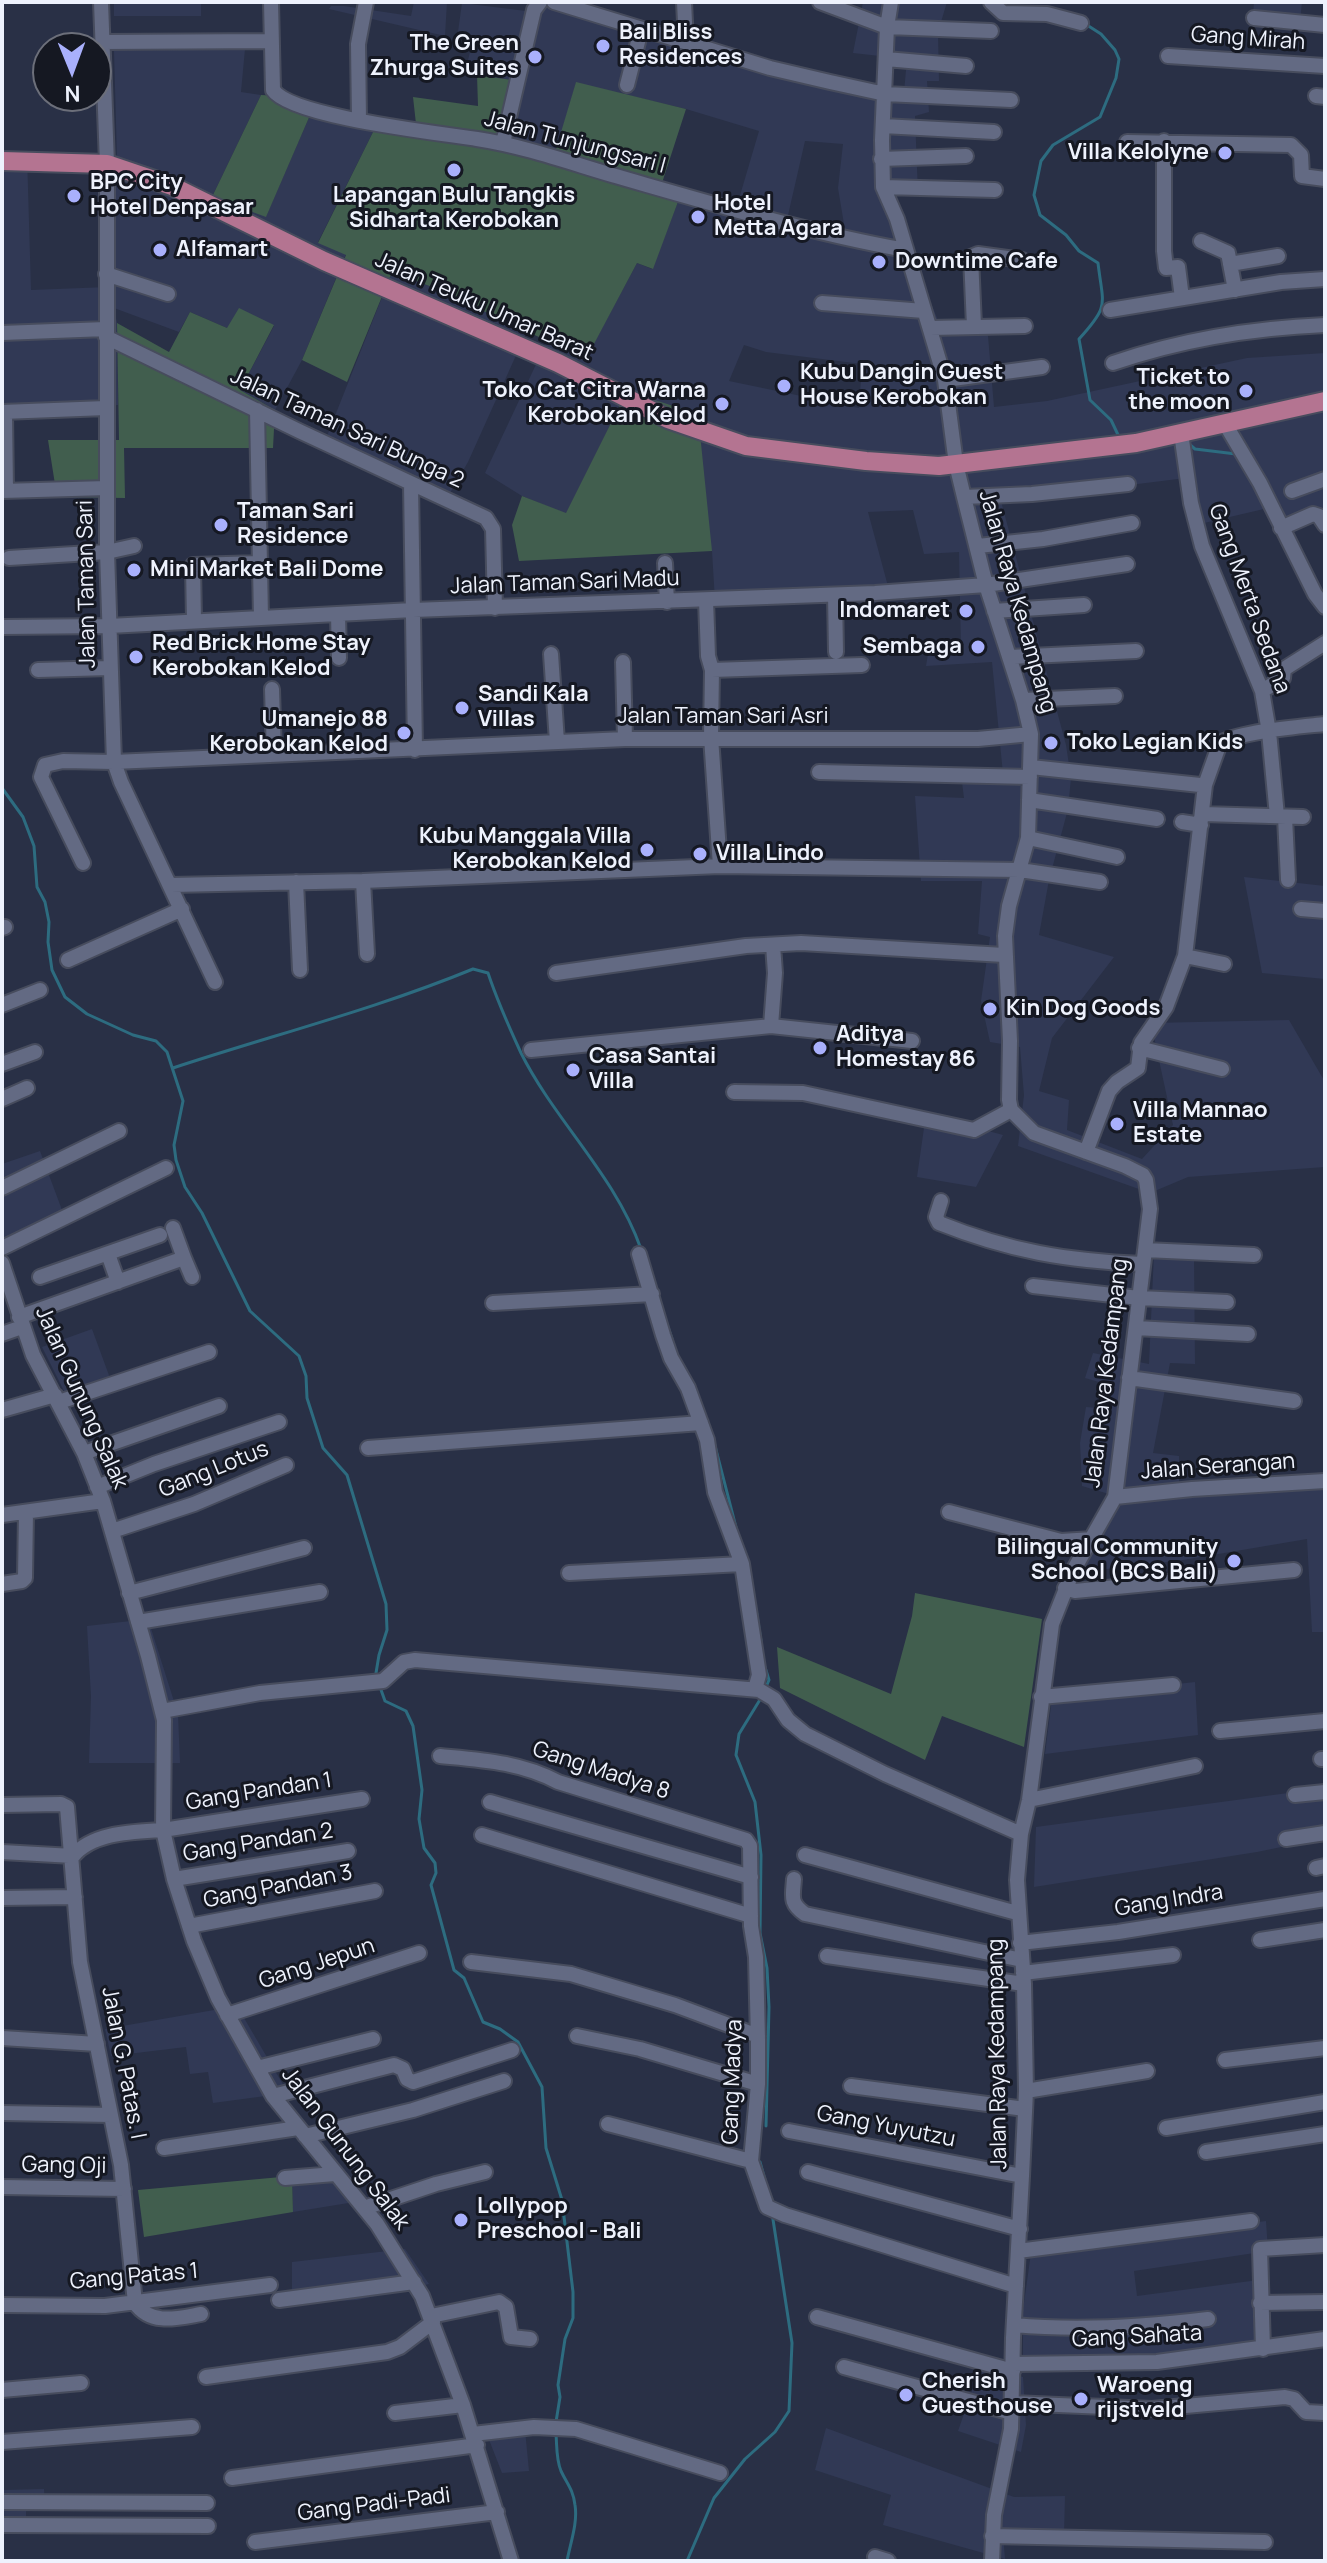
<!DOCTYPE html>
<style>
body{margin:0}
#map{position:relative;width:1327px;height:2563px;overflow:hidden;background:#293046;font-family:Manrope,sans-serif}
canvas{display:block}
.frame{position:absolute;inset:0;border:4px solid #eef2fd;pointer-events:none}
.north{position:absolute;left:32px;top:32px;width:80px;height:80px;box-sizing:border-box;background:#151822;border:2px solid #6c6f7a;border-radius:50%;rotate:179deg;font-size:22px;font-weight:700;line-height:32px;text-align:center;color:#eef2fd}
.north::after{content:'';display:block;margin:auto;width:28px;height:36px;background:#a9b0fc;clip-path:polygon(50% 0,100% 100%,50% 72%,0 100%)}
</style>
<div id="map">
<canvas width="1327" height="2563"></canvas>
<div class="frame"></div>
<div class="north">N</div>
</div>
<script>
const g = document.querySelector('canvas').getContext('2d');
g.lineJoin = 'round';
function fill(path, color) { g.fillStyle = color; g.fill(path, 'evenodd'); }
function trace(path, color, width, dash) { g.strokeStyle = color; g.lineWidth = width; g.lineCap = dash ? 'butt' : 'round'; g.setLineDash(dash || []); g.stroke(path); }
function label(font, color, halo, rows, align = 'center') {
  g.font = font + ' Manrope,sans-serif'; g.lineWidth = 6; g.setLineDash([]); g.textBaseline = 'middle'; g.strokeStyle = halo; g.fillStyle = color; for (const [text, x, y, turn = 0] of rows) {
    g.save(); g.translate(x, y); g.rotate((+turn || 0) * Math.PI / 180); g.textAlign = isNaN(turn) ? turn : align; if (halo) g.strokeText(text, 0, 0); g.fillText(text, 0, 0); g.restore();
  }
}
const built = new Path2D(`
 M114,2H201V16H114Z
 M414,2H447L445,36L329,9L331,6H344L411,16Z
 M552,2L812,76L904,92L907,59L853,53L863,2H947L938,32L939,81H927L929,112L915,116L918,194L894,195L911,253L941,328L987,324L994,407L1047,401L1247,358L1325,353V508L1289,526L1281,505L1204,523L1194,477L1001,501L1066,745L1071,778L1068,809L1049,880L1039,935L1114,957L1052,1038L1039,1091L1069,1100L1067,1130L1142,1159L1173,1125L1151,1023L1289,1020L1325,1082V1167L1188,1177L1150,1193L1018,1146L1024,1095L1020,1047L990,1042L981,1001L990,937L978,934L982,881H921L915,796L964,798L961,774H1003L992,662L926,666L929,648H961L959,552L924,554L913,510L868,512L889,590L715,601L712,551L627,392L566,514L522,496L485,473L547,341L586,358L637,263L652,269L682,191L736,209L759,131L686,109L576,83L557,149L512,138L525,82L465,73L472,43L457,39L462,3L542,13ZM805,141L843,144L838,188L847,242L786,224ZM744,345L766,352L862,364L859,408L729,381Z
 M1254,2H1302L1300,21L1253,15Z
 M245,49L241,92L261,95L212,197L266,216L314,106L376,126L318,242L346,254L302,360L275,410L240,390L274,326L227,328L190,312L179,332L114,308L117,323L118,405L2,413V158L27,154L31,290L108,287L117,159L114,51Z
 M392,272L432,287L527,331L468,462L450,493L356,457L327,436Z
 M1244,877L1325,886V979L1262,973Z
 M926,1114L1003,1135L976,1187L917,1177Z
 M40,1151L65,1218L5,1242L2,1236V1164Z
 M1154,1253L1194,1255L1195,1364L1170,1363L1153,1453L1179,1456V1491L1325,1485V1632H1312L1307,1539L1183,1560L1081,1572L1119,1497L1082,1486L1080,1443L1086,1407L1098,1408L1099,1382L1085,1378L1093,1353L1149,1364Z
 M92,1329L114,1389L71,1405L42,1347Z
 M148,1619L178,1714L180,1763H89L91,1696L87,1626Z
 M1195,1682L1198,1735L1045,1754L1052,1698Z
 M1325,1788V1838L1257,1852L1034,1887L1036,1827Z
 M237,2006L288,2093L213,2103L208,2072L190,2074L186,2047L111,2056L105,2029Z
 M344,2169L367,2200L293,2212L292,2176Z
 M1266,2221L1268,2251L1134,2271L1137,2296L1266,2279L1271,2348L1168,2367L1023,2358V2310L1031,2253Z
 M405,2249L429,2284L357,2300L292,2303V2262Z
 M981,2365L1023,2377L1026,2425L1021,2452L958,2431Z
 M826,2428L1014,2497L1065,2496L1064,2535L1003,2534L1005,2559L883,2525L891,2495L815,2470Z
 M525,2430L529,2471L502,2473L488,2437Z
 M44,2489L45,2506H26V2527H2V2490Z`);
const green = new Path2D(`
 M477,75L526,82L512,138L556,149L576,82L686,109L662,183L682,191L653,269L637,263L586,359L432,287L392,272L347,382L302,360L346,255L318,243L376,126L417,133L413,97L478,106Z
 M261,95L283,96L314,106L266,217L212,197Z
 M239,308L274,325L240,390L275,410L273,448H124L125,498L57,497L48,440H119L117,323L169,352L190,312L227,328Z
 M627,391L698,414L712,551L519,561L512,525L522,496L566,513Z
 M915,1593L1042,1619L1024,1747L942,1716L925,1760L780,1688L777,1647L891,1694L912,1616Z
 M292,2176L293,2212L144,2237L138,2190Z`);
const stream = new Path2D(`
 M1087,25L1101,34L1115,50L1119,59L1116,78L1100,117L1053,145L1041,161L1034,195L1040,215L1066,235L1079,251L1098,263C1103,306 1110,305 1079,339L1090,400L1111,420L1120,439
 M1189,444L1195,449L1236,454
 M2,788L23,817L34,846L37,887L45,902L49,922L48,942L52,970L65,997L87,1014L133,1035L156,1041L167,1052L183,1101L174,1145L176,1160L185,1187L202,1213L250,1311L299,1356L306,1376L307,1398L323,1448L347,1475L386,1604L387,1630L379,1655L376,1673
 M173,1068C273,1035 376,1009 473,969L488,973C497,1000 509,1027 521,1053C555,1121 615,1175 641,1249
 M667,1324L672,1339
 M713,1438L738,1535
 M756,1609L761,1641
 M764,1664L769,1680L766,1687
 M380,1687L385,1701L406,1711L413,1726L422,1790L419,1819L424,1848L435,1863L436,1873L431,1885L454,1970L464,1978L483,2022L500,2029L518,2042L542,2087L546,2148L562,2200L573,2292V2318L565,2339L558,2385L560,2397L556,2422
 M761,1698L739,1734L736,1755L755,1802L761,1855L760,1933L767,1968L769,2007L766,2126
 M760,2162L765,2180
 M767,2187L774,2206
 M556,2434C557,2446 556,2459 561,2471C567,2484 573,2489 575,2505C578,2523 570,2544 567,2561
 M687,2561L714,2498L745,2459L775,2432L789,2411L792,2343L772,2213`);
const minor = new Path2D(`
 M101,2L107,164V552L114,762L121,782L215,982
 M271,2L273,90C291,117 440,133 477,139C523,146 568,162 612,175C710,203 806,232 906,250
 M554,2L770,68L830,82L885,94L1011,100
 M684,2L686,42
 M820,2L887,27L991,31
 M891,2L887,27L882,140L883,187L897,219L945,380L956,464L964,497L986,585L1023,700L1031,734L1028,838L1009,906L1005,936L1010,1041L1009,1100L1011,1110L1034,1133L1125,1166L1143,1175L1146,1180L1150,1209L1115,1497L1073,1571L1052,1624L1029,1800L1021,1834L1017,1880L1024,1984L1026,2091L1022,2176L1013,2338L1011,2429L994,2515L992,2561
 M991,2L1003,13L1047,14L1081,23
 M1254,18L1325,25
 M102,42L271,41
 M1168,56L1325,66
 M886,59L966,66
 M627,85L641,30
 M1316,96L1325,97
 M359,120L358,44L366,2
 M883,126L994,132
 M1164,141V251L1166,268L1178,267L1182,298
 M1127,142L1291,145L1301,155L1302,176L1325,179
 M503,143L534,10L540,2
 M881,159L966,156
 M883,187L995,190
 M1201,241L1228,253L1235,290
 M1230,264L1278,256
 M106,274L168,294
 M822,303L924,311
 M1110,310L1281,282L1325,279
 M974,326L971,257L978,254L1022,260
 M930,328L1025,326
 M2,333L106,329
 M106,337L299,431L486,518L493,529L495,608
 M1113,363C1180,340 1255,328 1325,325
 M945,380L1042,367
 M257,410L261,618
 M2,412L106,408
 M5,412L6,491
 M1224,422L1260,483L1315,594L1325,607
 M1181,433L1191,503L1202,546L1262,691L1269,732L1277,816
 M411,484L415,750
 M2,491L107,488
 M1292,491L1325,479
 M964,497L1032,494L1128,484
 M1281,528L1313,514L1319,516L1325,525
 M978,546L1043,539L1132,523
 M9,558L107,552L134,546
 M665,563L667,602
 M835,595L836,652
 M706,600L708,656L712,670L711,737L720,866
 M994,611L1084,605
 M338,614L339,658
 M194,621L193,565L260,563
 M2,627L109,626L413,610L875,593L986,585L1127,564
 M551,654L557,742
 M1009,657L1136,651
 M623,662L625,739
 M38,670L110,668
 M712,670L862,665
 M272,689L274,755
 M1262,691L1283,678L1284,669L1325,643
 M1023,700L1115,696
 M1031,767L1200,785
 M819,772L1030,777
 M1029,800L1157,819
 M1203,814L1303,817
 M1285,817L1288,880
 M1182,822L1201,825
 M1028,838L1117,857
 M83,863L41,777L45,765L63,761L114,762L625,739H978L1031,734
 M363,881L367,954
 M296,882L300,970
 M171,885L363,881L720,866L1020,870L1100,882
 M1301,909L1325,911
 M2,928L5,927
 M1185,956L1224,964
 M68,960L182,909
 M556,973L746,946L801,943L1004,955
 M2,1005L40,990
 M771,1026L775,973L773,945
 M1139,1048L1222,1069
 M531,1050L771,1026L912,1041
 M2,1064L35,1052
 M734,1092L803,1093L974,1130L1011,1110
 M2,1099L27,1088
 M1086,1152L1109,1091L1117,1082L1138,1068L1141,1043L1166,1007L1185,956L1205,785L1220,743C1244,731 1297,727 1325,724
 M2,1188L119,1131
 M941,1201L936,1217L939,1223C1009,1251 1067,1261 1143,1264
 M2,1248L166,1168
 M1145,1250L1254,1255
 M108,1254L118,1282
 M639,1254L663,1335L671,1358L688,1388L707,1440L715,1492L742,1564L759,1675L755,1689
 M184,1258L192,1277
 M2,1263L33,1355L84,1453L103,1501L148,1656L164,1720L163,1830L174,1879L194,1941L218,1998L273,2096L377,2224L422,2296L463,2405L511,2561
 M40,1277L160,1235
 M1033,1286L1139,1298L1227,1302
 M493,1303L652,1294
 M19,1317L184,1258L173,1228
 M1136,1328L1248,1334
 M2,1334L22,1327
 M1129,1378L1294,1401
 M59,1402L209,1352
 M2,1410L55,1395
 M368,1448L701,1423
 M84,1453L219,1406
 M97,1487L154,1464L279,1422
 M1115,1497L1192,1489L1325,1481
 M949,1512L1061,1541L1093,1539
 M2,1515L103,1501
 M112,1531L194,1504L286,1465
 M569,1573L742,1564
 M2,1584L22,1581L25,1578L26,1512
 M1065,1588L1075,1591L1294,1570
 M129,1593L304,1548
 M138,1622L320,1592
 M1041,1697L1173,1685
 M162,1711L260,1693L383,1681L404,1662L415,1660L759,1690L774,1699L788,1720L805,1734L885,1774L1021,1834
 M1220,1731L1325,1721
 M440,1756C482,1760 520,1762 558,1782L746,1840L750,1846L751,1926L756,1957L758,2040V2084L751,2161L767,2207L785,2215L1016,2286
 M1321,1759H1325
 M1295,1795L1325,1792
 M1029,1800L1195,1766
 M490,1802L751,1877
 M2,1805L61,1804L67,1807L80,1962L121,2165L135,2303C151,2326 178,2318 201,2314
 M482,1835L751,1916
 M1286,1839L1325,1833
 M2,1852L73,1856
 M805,1855L1017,1913
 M73,1856C93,1832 134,1832 163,1830L362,1799
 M1316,1868L1325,1866
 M174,1879L348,1851
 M794,1879C793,1896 789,1903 805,1914L1022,1960
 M2,1898L75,1897
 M189,1926L375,1891
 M1260,1940L1325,1930
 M1020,1943L1118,1932L1325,1899
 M827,1956L1024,1984
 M471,1962L571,1974L675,2005L758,2036
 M1023,1973L1173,1955
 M227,2015L419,1953
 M577,2036L640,2049L758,2084
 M2,2038L97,2044
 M1225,2060L1325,2048
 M257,2068L373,2039
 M851,2086L1025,2109
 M1026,2091L1147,2071
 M273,2096L394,2065L403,2069L407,2079L413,2082L512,2050
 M2,2113L111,2115
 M608,2124L751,2161
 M1166,2128L1325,2102
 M789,2131L1022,2176
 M305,2136L413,2110L504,2081
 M164,2148L298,2128
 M1206,2152L1325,2134
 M808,2172L1020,2229
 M285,2178L335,2174
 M2,2187L124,2189
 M364,2208L436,2184L485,2172
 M1018,2251L1251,2221
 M279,2300L414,2282
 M1260,2303L1325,2302
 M2,2305L105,2306L270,2285
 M431,2316L499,2302L506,2307L511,2337L530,2339
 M817,2317L1013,2371
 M1014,2325C1079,2331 1143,2327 1208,2319
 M1263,2349L1260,2249L1325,2245
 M1013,2364L1157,2362L1325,2339
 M844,2367L1012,2413
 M206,2377L387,2352L400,2347L433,2322
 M2,2390L81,2383
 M1012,2403L1152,2409L1285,2397L1294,2399L1306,2412L1325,2413
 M395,2413L463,2405
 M473,2434L534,2427L576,2429L720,2473
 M2,2442L192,2427
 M232,2478L477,2445
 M2,2502L207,2503
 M2,2525L208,2526
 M992,2536L1265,2542
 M255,2542L497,2512
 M875,2557L888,2561`);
const major = new Path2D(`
 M2,161L107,164L172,186L324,261L558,363L668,419L746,446L866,461L939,466L1136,443L1325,401`);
const markers = [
 [603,46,8,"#a9b0fc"],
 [535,57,8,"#a9b0fc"],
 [1225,153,8,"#a9b0fc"],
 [454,170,8,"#a9b0fc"],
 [74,196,8,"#a9b0fc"],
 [698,217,8,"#a9b0fc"],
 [160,250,8,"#a9b0fc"],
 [879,262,8,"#a9b0fc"],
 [784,386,8,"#a9b0fc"],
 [1246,391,8,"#a9b0fc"],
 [722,404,8,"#a9b0fc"],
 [221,525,8,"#a9b0fc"],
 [134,570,8,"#a9b0fc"],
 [966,611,8,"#a9b0fc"],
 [978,647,8,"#a9b0fc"],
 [136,657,8,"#a9b0fc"],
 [462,708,8,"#a9b0fc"],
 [404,733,8,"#a9b0fc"],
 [1051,743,8,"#a9b0fc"],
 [647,850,8,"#a9b0fc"],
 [700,854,8,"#a9b0fc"],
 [990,1009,8,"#a9b0fc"],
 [820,1048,8,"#a9b0fc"],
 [573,1070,8,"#a9b0fc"],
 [1117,1124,8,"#a9b0fc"],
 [1234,1561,8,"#a9b0fc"],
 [461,2220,8,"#a9b0fc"],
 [906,2395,8,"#a9b0fc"],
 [1081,2399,8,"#a9b0fc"]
];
const poiNames = [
 ["Bali Bliss",619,33],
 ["Residences",619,58],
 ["The Green",519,44,"right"],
 ["Zhurga Suites",519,69,"right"],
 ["Villa Kelolyne",1209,153,"right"],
 ["BPC City",90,183],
 ["Hotel Denpasar",90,208],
 ["Lapangan Bulu Tangkis",454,196,"center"],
 ["Sidharta Kerobokan",454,221,"center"],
 ["Hotel",714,204],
 ["Metta Agara",714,229],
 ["Alfamart",176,250],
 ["Downtime Cafe",895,262],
 ["Kubu Dangin Guest",800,373],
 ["House Kerobokan",800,398],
 ["Ticket to",1230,378,"right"],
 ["the moon",1230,403,"right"],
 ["Toko Cat Citra Warna",706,391,"right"],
 ["Kerobokan Kelod",706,416,"right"],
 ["Taman Sari",237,512],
 ["Residence",237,537],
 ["Mini Market Bali Dome",150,570],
 ["Indomaret",950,611,"right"],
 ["Red Brick Home Stay",152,644],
 ["Kerobokan Kelod",152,669],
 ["Sembaga",962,647,"right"],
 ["Sandi Kala",478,695],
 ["Villas",478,720],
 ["Umanejo 88",388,720,"right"],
 ["Kerobokan Kelod",388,745,"right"],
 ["Toko Legian Kids",1067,743],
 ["Kubu Manggala Villa",631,837,"right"],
 ["Kerobokan Kelod",631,862,"right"],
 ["Villa Lindo",716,854],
 ["Kin Dog Goods",1006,1009],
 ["Aditya",836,1035],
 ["Homestay 86",836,1060],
 ["Casa Santai",589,1057],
 ["Villa",589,1082],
 ["Villa Mannao",1133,1111],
 ["Estate",1133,1136],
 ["Bilingual Community",1218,1548,"right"],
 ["School (BCS Bali)",1218,1573,"right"],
 ["Lollypop",477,2207],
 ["Preschool - Bali",477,2232],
 ["Cherish",922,2382],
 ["Guesthouse",922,2407],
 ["Waroeng",1097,2386],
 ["rijstveld",1097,2411]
];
const streetNames = [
 ["Gang Mirah",1248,39,4],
 ["Jalan Tunjungsari I",575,143,15],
 ["Jalan Teuku Umar Barat",484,307,24],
 ["Jalan Taman Sari Bunga 2",347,429,25],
 ["Jalan Taman Sari Madu",565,583,-2],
 ["Jalan Taman Sari",87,584,-91],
 ["Gang Merta Sedana",1249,599,70],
 ["Jalan Raya Kedampang",1017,602,74],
 ["Jalan Taman Sari Asri",723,717],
 ["Jalan Raya Kedampang",1107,1373,-83],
 ["Jalan Gunung Salak",81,1398,66],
 ["Jalan Serangan",1218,1467,-4],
 ["Gang Lotus",214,1470,-22],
 ["Gang Madya 8",601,1771,18],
 ["Gang Pandan 1",259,1792,-9],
 ["Gang Pandan 2",258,1843,-9],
 ["Gang Pandan 3",278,1887,-11],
 ["Gang Indra",1169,1901,-9],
 ["Gang Jepun",317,1964,-18],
 ["Jalan Raya Kedampang",998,2054,-91],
 ["Jalan G. Patas. I",123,2063,79],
 ["Gang Madya",733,2082,-88],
 ["Gang Yuyutzu",886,2127,11],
 ["Jalan Gunung Salak",345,2149,53],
 ["Gang Oji",64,2166,1],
 ["Gang Patas 1",134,2277,-5],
 ["Gang Sahata",1137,2337,-3],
 ["Gang Padi-Padi",374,2505,-7]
];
fill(built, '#313955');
fill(green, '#415e4e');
trace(stream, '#2d6c80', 3);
trace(minor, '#474c5d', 18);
trace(major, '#474c5d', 22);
trace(minor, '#636a83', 14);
trace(major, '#b47491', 18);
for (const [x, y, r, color] of markers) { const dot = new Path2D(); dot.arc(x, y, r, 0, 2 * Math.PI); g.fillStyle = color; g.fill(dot); trace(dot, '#151822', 3); }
label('bold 22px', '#eef2fd', '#151822', poiNames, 'left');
label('22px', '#eef2fd', '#151822', streetNames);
</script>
